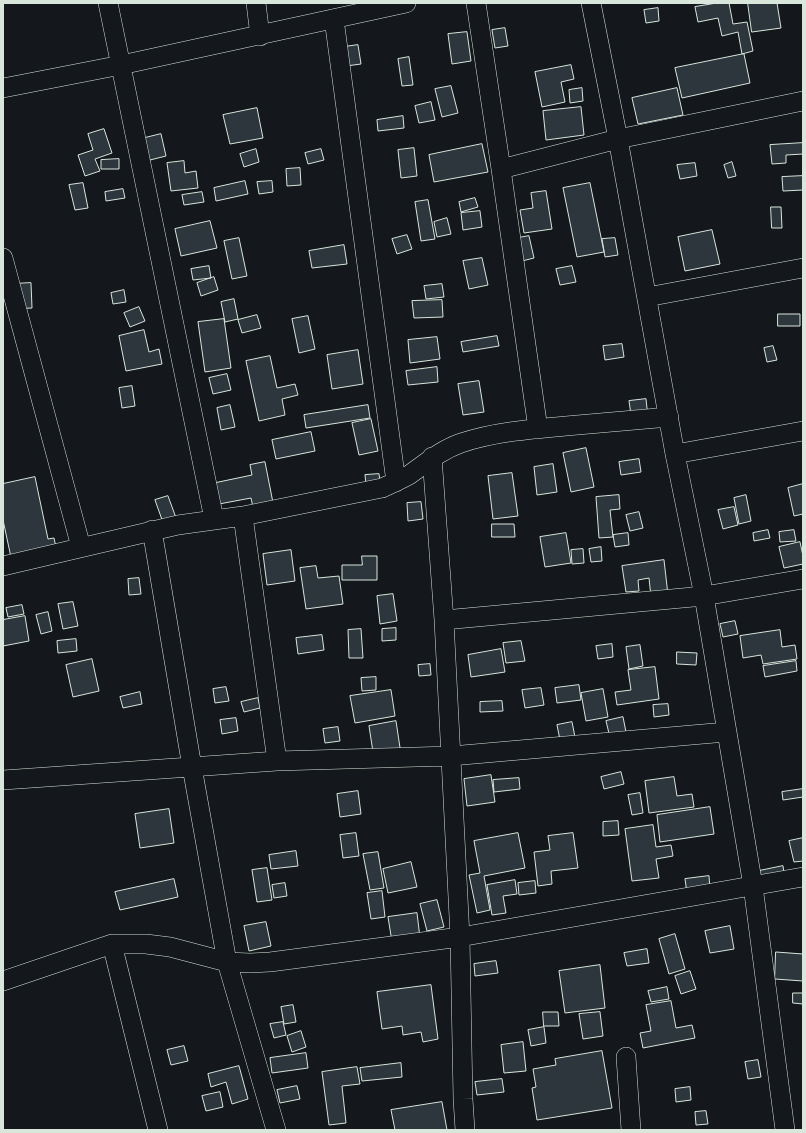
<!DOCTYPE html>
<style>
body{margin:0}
#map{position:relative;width:806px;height:1133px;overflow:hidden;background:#14181c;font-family:Figtree,sans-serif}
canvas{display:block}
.frame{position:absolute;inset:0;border:4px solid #d8e6dc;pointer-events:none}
</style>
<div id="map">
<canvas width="806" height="1133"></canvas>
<div class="frame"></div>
</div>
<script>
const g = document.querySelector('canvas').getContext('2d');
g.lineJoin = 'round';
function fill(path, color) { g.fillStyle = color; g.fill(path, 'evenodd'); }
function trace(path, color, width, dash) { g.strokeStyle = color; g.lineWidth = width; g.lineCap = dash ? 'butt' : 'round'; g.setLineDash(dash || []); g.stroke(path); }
const building = new Path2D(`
 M717,3H729L733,24L747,22L753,51L742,54L738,32L722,36L718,18L698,22L695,7Z
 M748,3H777L781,28L752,32Z
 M658,8L659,21L646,23L644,10Z
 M505,28L508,46L495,48L492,30Z
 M467,32L471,61L452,64L448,34Z
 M358,45L361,64L346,66L344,47Z
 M744,54L750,83L682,98L675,68Z
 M409,57L413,85L402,86L398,59Z
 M571,65L574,79L561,82L565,102L542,107L535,72Z
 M451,86L458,113L442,117L435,89Z
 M582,88L583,101L570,103L569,90Z
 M677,88L683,115L638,124L632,98Z
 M431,102L435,120L419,123L415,106Z
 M581,107L584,135L546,140L543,111Z
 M257,108L263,138L230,144L223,115Z
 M403,116L404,128L378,131L377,120Z
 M104,129L112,153L95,159L100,171L85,176L78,155L93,150L88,134Z
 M161,134L166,156L146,161L141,139Z
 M803,143V154L786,155V163L772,164L770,145Z
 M482,144L488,172L434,182L429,155Z
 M414,148L417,176L401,178L398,150Z
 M256,149L259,162L244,167L240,154Z
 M321,149L324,160L308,164L305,153Z
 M119,159V169H101V160Z
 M184,161L185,173L196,171L198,188L171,191L167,163Z
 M732,162L736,176L728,178L724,165Z
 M695,163L697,176L680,179L677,165Z
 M300,168L301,185L287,186L286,169Z
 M803,176V190L783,191L782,177Z
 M245,181L248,194L216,201L214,188Z
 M272,181L273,192L259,194L257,182Z
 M83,183L88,208L75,210L69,185Z
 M590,183L604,252L577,257L563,188Z
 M123,189L125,198L106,201L105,192Z
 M546,191L552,229L524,233L520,210L533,208L531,193Z
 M202,192L204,202L184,205L182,195Z
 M475,198L478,207L461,212L459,202Z
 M428,200L435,239L421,241L415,202Z
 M771,207H781L782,228H772Z
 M480,211L482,227L463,230L461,213Z
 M447,218L451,234L437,237L434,222Z
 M210,221L217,248L181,256L175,229Z
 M712,230L720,264L685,271L678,237Z
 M407,235L412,249L397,254L392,239Z
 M529,236L534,258L518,262L513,239Z
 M239,238L247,276L232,279L224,241Z
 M615,238L618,255L605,257L602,239Z
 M344,245L347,264L312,268L309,251Z
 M482,258L488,285L469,289L463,261Z
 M209,266L211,278L193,280L191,269Z
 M572,266L576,282L560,285L556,269Z
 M214,277L218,290L201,296L197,283Z
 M31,283L32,308L12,309V284Z
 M442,284L444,297L426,299L424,286Z
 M124,290L126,302L113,304L111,293Z
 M234,299L238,319L225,322L221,302Z
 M442,300L443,317L414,318L412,301Z
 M139,307L145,321L130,327L124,313Z
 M778,314H800V326H778Z
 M257,315L261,328L242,333L238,320Z
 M308,316L315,349L299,353L292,319Z
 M224,319L231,368L205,372L198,322Z
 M144,330L149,352L159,349L162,364L126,371L119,336Z
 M497,336L499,346L463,352L461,342Z
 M437,337L440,359L410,363L408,340Z
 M622,344L624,357L605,360L603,346Z
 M773,346L777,360L767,362L764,348Z
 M358,350L363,384L332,389L327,355Z
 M270,356L277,388L295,384L298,395L282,399L285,415L259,421L246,361Z
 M437,367L438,382L408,385L406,371Z
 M227,374L231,390L213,394L209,378Z
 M479,381L484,412L463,415L458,384Z
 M132,386L135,406L122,408L119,388Z
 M646,399L648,418L632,421L629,401Z
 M230,405L235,427L221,430L217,408Z
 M368,405L370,418L306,428L304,415Z
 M371,419L378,451L359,455L352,423Z
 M311,432L315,451L276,459L272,440Z
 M586,448L594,487L571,492L563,453Z
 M639,459L641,472L621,475L619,462Z
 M265,462L275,513L255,517L251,498L219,504L214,483L252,475L250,465Z
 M553,464L557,492L537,495L534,467Z
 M512,473L518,516L493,519L488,476Z
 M379,474L382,493L367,494L365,475Z
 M35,477L48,539L54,538L57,552L12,562L3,520V484Z
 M803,484V514L794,516L788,488Z
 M619,495L620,509L610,510L613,537L599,538L596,497Z
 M746,495L751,521L739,524L734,498Z
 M168,496L179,526L166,531L155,500Z
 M421,502L423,519L408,521L407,503Z
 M734,507L738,525L723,529L718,510Z
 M639,512L643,528L630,531L626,515Z
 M492,524H514L515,537H492Z
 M768,530L770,538L754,541L753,533Z
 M794,530L796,541L780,542L779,532Z
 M566,533L571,563L545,567L540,537Z
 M628,533L629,545L615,547L613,535Z
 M800,542L803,556V564L784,568L779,547Z
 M601,547L602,561L591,562L589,549Z
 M583,549L584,563L572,564L571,550Z
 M291,550L295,581L267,585L263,554Z
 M362,556H377V580H342V565H362Z
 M664,560L668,595L651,597L649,578L638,580L639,591L626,592L622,566Z
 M316,566L318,578L339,576L343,604L306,609L300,568Z
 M139,578L141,594L129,595L128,579Z
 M393,594L397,621L380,624L377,596Z
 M73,602L78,626L63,629L58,604Z
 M22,605L24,614L8,617L6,608Z
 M48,612L52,631L41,634L36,615Z
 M25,616L29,641L3,646V620Z
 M735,621L738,634L723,637L720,624Z
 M396,628V640L382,641V629Z
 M361,629L363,658H349L348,630Z
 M780,630L782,647L795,645L797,659L763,664L761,655L743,658L740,636Z
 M322,635L324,650L298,654L296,638Z
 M76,639L77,651L58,653L57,641Z
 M521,641L525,661L506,663L503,643Z
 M612,644L613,657L598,659L596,646Z
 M640,645L643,666L629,669L626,647Z
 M501,649L505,672L471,677L468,655Z
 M677,652L697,653L696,665L677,664Z
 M92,659L99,691L73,697L66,665Z
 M796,661L797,671L765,677L763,666Z
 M430,664L431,675L419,676L418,665Z
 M655,667L659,699L617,705L615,692L631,690L628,670Z
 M376,677V690L362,691L361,678Z
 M579,685L581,700L557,703L555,688Z
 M226,687L229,701L215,703L213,689Z
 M541,688L544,705L525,708L522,690Z
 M603,689L608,717L586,721L581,693Z
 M391,690L395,716L355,723L350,696Z
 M140,692L142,704L123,708L120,697Z
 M258,698L260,708L244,712L241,702Z
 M502,701L503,711L480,712V702Z
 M668,704L669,715L654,717L653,705Z
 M623,717L628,742L612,746L606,721Z
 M236,718L238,731L222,734L220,720Z
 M396,721L402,761L373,752L369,726Z
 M572,722L577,747L562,750L557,725Z
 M338,727L340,741L325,743L323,729Z
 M621,772L624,784L604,789L601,777Z
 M491,775L495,802L467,806L464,779Z
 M674,777L677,796L692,794L694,807L649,813L645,781Z
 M519,778L520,789L494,792L493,780Z
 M803,789V797L783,800L782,792Z
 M358,791L361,814L340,817L337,794Z
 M640,793L643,813L632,815L628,795Z
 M710,807L714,834L660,842L657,815Z
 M169,809L174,843L140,848L135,814Z
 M618,821L619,835L603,836V822Z
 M653,825L656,847L671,845L673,856L656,859L659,878L632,881L625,829Z
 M356,833L359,856L343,858L340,835Z
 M518,833L525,868L484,876L490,910L477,913L469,875L480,873L474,841Z
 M573,833L578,868L551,871L552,884L538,886L534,852L550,850L548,836Z
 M803,838V861L794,862L789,841Z
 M296,851L298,866L271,869L269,855Z
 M378,852L384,888L370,890L363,854Z
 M411,862L417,887L388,893L383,869Z
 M783,866L785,879L761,883L759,871Z
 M267,868L272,900L257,902L252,870Z
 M709,876L710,890L687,893L685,879Z
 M174,879L178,897L120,910L115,892Z
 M515,880L517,894L503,896L506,913L492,915L487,885Z
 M535,881L536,893L519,895L518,883Z
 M285,883L287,896L274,898L272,885Z
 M382,891L385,917L371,919L367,893Z
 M437,900L444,927L427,931L420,904Z
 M417,913L420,938L392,942L388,917Z
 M266,922L271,946L249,951L244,926Z
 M730,926L734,949L710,953L705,931Z
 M675,934L685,969L669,974L659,939Z
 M647,949L649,963L627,966L624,953Z
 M776,952L803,954V981L775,979Z
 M496,961L498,973L475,976L474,964Z
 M600,965L605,1008L565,1013L559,971Z
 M690,971L696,989L681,994L675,976Z
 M431,985L438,1039L423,1042L421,1032L403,1035L402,1026L382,1029L377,992Z
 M667,987L669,999L651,1002L648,991Z
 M793,993H803V1004L793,1003Z
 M671,1001L676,1028L692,1025L695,1038L643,1048L640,1033L651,1031L646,1005Z
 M293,1005L296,1022L284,1024L281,1007Z
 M543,1012H558L559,1026H544Z
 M600,1012L603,1036L583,1039L579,1014Z
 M283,1022L286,1035L274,1038L270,1024Z
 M544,1027L546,1043L531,1046L528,1030Z
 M301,1031L306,1047L292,1052L287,1036Z
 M523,1042L526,1071L504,1073L501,1045Z
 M184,1046L188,1061L171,1065L167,1050Z
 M602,1051L612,1108L537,1120L532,1088L536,1087L533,1069L556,1065L555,1059Z
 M306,1053L308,1068L272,1073L270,1058Z
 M758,1060L761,1077L748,1079L745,1062Z
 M401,1063L402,1077L362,1081L360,1068Z
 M239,1066L248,1099L232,1104L226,1082L211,1087L208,1074Z
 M357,1067L360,1084L342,1086L346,1123L329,1125L322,1072Z
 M502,1079L504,1092L477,1095L475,1082Z
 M297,1086L300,1099L280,1103L277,1090Z
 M690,1087L691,1100L676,1102L675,1089Z
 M220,1092L223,1107L206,1111L202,1096Z
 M442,1102L447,1130H395L391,1110Z
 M706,1111L708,1124L696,1125L695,1112Z`);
const minor = new Path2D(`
 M108,3L214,519
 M256,3L260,36
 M476,3L501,169L538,429
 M591,3L618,139L675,454L704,596L753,886L785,1130
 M334,19L396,482
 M3,88L121,65L406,3
 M501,169L618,139L803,101
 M3,258L81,547
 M647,297L803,268
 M675,454L803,431
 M432,457L444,620L460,937L463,1099L465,1130
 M243,516L277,761
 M152,530L192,767L227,962L276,1130
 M3,566L178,525L243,516L382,488C391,484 400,480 409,475C426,463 441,450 461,443C494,432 531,429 566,426C600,423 635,420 669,417
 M444,620L704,596L803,579
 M3,780L277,761L451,756L726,732
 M112,944L158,1130
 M3,981L112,944H146L170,947L227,962L250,963L270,962L460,937L803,877
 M626,1057L631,1130`);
fill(building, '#2c363c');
trace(building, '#d8e6dc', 1);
trace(minor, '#d8e6dc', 20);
trace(minor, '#14181c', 19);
</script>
